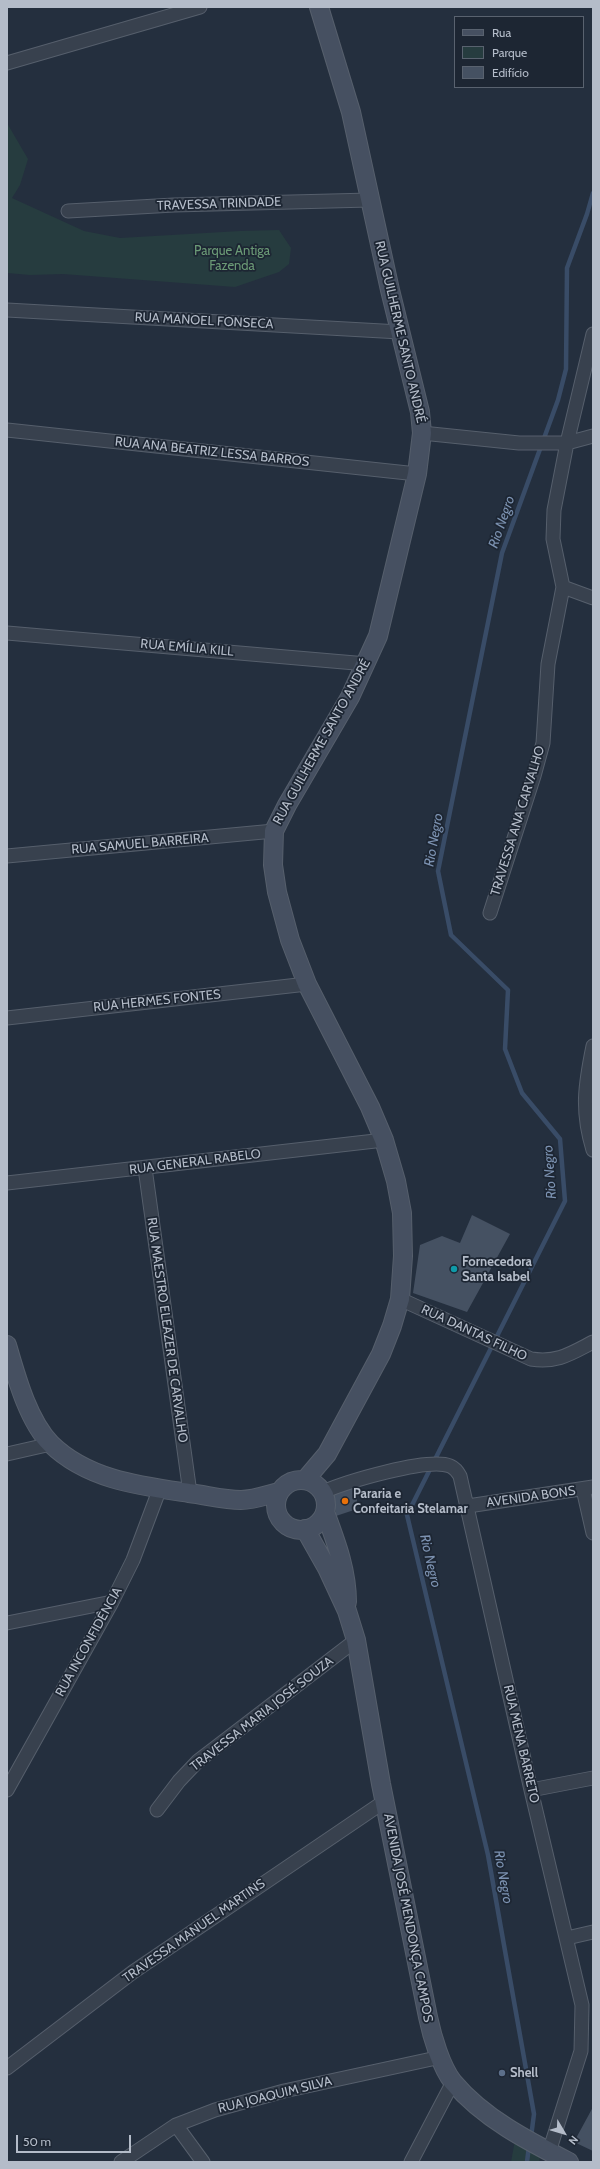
<!DOCTYPE html>
<meta charset="utf-8">
<style>
body{margin:0}
#map{position:relative;width:600px;height:2169px;overflow:hidden;background:#242f3e;font-family:Cabin,sans-serif}
canvas{display:block}
.frame{position:absolute;inset:0;border:8px solid #b4bcc9;pointer-events:none}
.legend{position:absolute;left:454px;top:16px;width:130px;height:72px;box-sizing:border-box;background:#1d2633;border:1px solid #59626f;margin:0;padding:5px 7px;list-style:none;font-size:12px;color:#b4bcc9}
.legend li{display:flex;align-items:center;gap:8px;height:20px}
.legend b{width:20px;border:1px solid #59626f}
.north{position:absolute;left:544px;top:2113px;width:40px;height:40px;-webkit-text-stroke:3px #1d2633;paint-order:stroke;rotate:128deg;font-size:11px;font-weight:700;line-height:16px;text-align:center;color:#b4bcc9}
.north::after{content:'';display:block;margin:auto;width:14px;height:18px;background:#b4bcc9;clip-path:polygon(50% 0,100% 100%,50% 72%,0 100%)}
.scale{position:absolute;left:16px;top:2135px;width:115px;height:18px;box-sizing:border-box;border:2px solid #b4bcc9;border-top:0;padding-left:5px;font-size:12px;line-height:14px;white-space:nowrap;color:#b4bcc9;-webkit-text-stroke:3px #1d2633;paint-order:stroke}
</style>
<div id="map">
<canvas width="600" height="2169"></canvas>
<div class="frame"></div>
<ul class="legend">
<li><b style="height:5px;background:#465061"></b>Rua</li>
<li><b style="height:11px;background:#263c3f"></b>Parque</li>
<li><b style="height:11px;background:#455162"></b>Edifício</li>
</ul>
<div class="north">N</div>
<div class="scale">50 m</div>
</div>
<script>
const g = document.querySelector('canvas').getContext('2d');
g.lineJoin = 'round';
function fill(path, color) { g.fillStyle = color; g.fill(path, 'evenodd'); }
function trace(path, color, width, dash) { g.strokeStyle = color; g.lineWidth = width; g.lineCap = dash ? 'butt' : 'round'; g.setLineDash(dash || []); g.stroke(path); }
function label(font, color, halo, rows, align = 'center') {
  g.font = font + ' Cabin,sans-serif'; g.lineWidth = 3.5; g.setLineDash([]); g.textBaseline = 'middle'; g.strokeStyle = halo; g.fillStyle = color; for (const [text, x, y, turn = 0] of rows) {
    g.save(); g.translate(x, y); g.rotate((+turn || 0) * Math.PI / 180); g.textAlign = isNaN(turn) ? turn : align; if (halo) g.strokeText(text, 0, 0); g.fillText(text, 0, 0); g.restore();
  }
}
const green = new Path2D(`
 M7,123L28,159L20,185L12,198L84,231L120,238L240,231L279,230L291,248L289,264L279,272L235,287L63,274L30,275L7,273Z
 M515,2140L541,2152L539,2162H511Z`);
const stream = new Path2D(`
 M531,2137L534,2114L488,1855L407,1515L565,1201L560,1139L522,1093L505,1049L508,990L451,935L438,871L502,553L558,400L566,369L567,268L587,214L593,193
 M527,2162L529,2146`);
const building = new Path2D(`
 M472,1215L510,1234L467,1312L413,1293L420,1245L442,1236L460,1243Z
 M357,1483V1509L336,1516L333,1493Z
 M593,2107V2151L574,2142Z`);
const street = new Path2D(`
 M7,63L200,7
 M68,211L174,205L370,200
 M7,310L400,332
 M7,430L417,474
 M422,433L519,443H567L593,436
 M563,587L593,598
 M7,633L367,664
 M7,856L274,831
 M490,913L534,776L543,743L548,664L563,587L553,539L554,510L567,443L593,334
 M7,1018L307,984
 M593,1046C585,1085 581,1111 593,1150
 M145,1168L190,1493
 M7,1183L384,1140
 M400,1299L531,1359C557,1363 570,1354 593,1342
 M7,1454L51,1444
 M583,1489L593,1533
 M323,1492C346,1482 428,1457 450,1466C455,1468 457,1471 460,1476L531,1790L582,2005L581,2051L549,2152
 M468,1506L593,1487
 M7,1623L112,1602
 M7,1790L112,1602L133,1560L160,1488
 M531,1790L593,1778
 M157,1810L179,1781L198,1761L356,1640
 M567,1938L593,1932
 M7,2068L133,1972L385,1801
 M176,2125L203,2162
 M121,2162L176,2125L215,2110L284,2091L441,2057
 M411,2162L453,2082`);
const secondary = new Path2D(`
 M7,1345C16,1376 28,1421 51,1444C88,1480 141,1486 189,1493C206,1495 224,1500 241,1500C253,1500 267,1495 279,1492
 M305,1480L327,1454L381,1354L392,1326L400,1299L403,1256L402,1213L396,1181L384,1140L370,1107L307,984L290,940L277,892L273,865L274,831L287,805L350,697L378,636L417,474L422,433L420,412L390,290L351,112L319,7
 M276 1505a25 25 0 1 1 50 0a25 25 0 1 1-50 0Z
 M325,1512C336,1542 347,1570 347,1602
 M305,1529L327,1568L347,1611L356,1640L381,1784L428,2017C432,2036 441,2067 453,2082C483,2118 528,2141 569,2162`);
const markers = [
 [454,1269,4,"#0f9aa8"],
 [345,1501,4,"#e8710a"],
 [502,2073,4,"#5c6f8a"]
];
const streetNames = [
 ["TRAVESSA TRINDADE",219,204,-2],
 ["RUA MANOEL FONSECA",204,321,3],
 ["RUA GUILHERME SANTO ANDRÉ",400,332,77],
 ["RUA ANA BEATRIZ LESSA BARROS",212,452,6],
 ["RUA EMÍLIA KILL",187,648,5],
 ["RUA GUILHERME SANTO ANDRÉ",322,742,-61],
 ["TRAVESSA ANA CARVALHO",518,821,-73],
 ["RUA SAMUEL BARREIRA",140,844,-5],
 ["RUA HERMES FONTES",157,1001,-6],
 ["RUA GENERAL RABELO",195,1162,-7],
 ["RUA MAESTRO ELEAZER DE CARVALHO",167,1330,82],
 ["RUA DANTAS FILHO",474,1333,25],
 ["AVENIDA BONS",531,1497,-8],
 ["RUA INCONFIDÊNCIA",89,1642,-61],
 ["TRAVESSA MARIA JOSÉ SOUZA",262,1714,-38],
 ["RUA MENA BARRETO",521,1744,77],
 ["AVENIDA JOSÉ MENDONÇA CAMPOS",408,1918,79],
 ["TRAVESSA MANUEL MARTINS",194,1931,-35],
 ["RUA JOAQUIM SILVA",275,2095,-14]
];
const parkNames = [
 ["Parque Antiga",232,251],
 ["Fazenda",232,266]
];
const poiNames = [
 ["Fornecedora",462,1262],
 ["Santa Isabel",462,1277],
 ["Pararia e",353,1494],
 ["Confeitaria Stelamar",353,1509],
 ["Shell",510,2073]
];
const waterNames = [
 ["Rio Negro",502,522,-71],
 ["Rio Negro",434,840,-80],
 ["Rio Negro",550,1172,-94],
 ["Rio Negro",430,1561,77],
 ["Rio Negro",503,1877,80]
];
fill(green, '#263c3f');
trace(stream, '#394c67', 4.5);
fill(building, '#455162');
trace(street, '#565f6c', 15);
trace(secondary, '#565f6c', 20);
trace(street, '#38414e', 13);
trace(secondary, '#465061', 18);
for (const [x, y, r, color] of markers) { const dot = new Path2D(); dot.arc(x, y, r, 0, 2 * Math.PI); g.fillStyle = color; g.fill(dot); trace(dot, '#1d2633', 1.5); }
label('13px', '#b4bcc9', '#1d2633', streetNames);
label('13px', '#6b9a76', '#1d2633', parkNames);
label('bold 13px', '#b4bcc9', '#1d2633', poiNames, 'left');
label('italic 14px', '#7c92b1', '#1d2633', waterNames);
</script>
